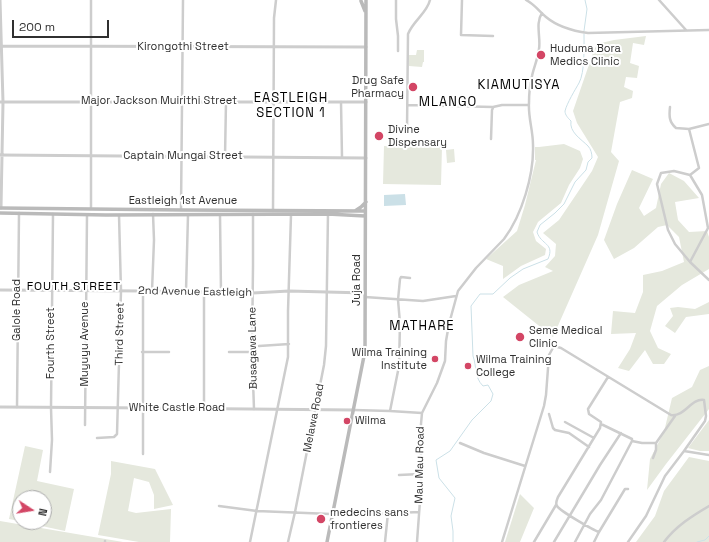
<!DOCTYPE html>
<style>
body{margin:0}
#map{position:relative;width:709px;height:542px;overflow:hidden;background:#fff;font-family:"Space Grotesk",sans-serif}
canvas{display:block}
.north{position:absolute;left:12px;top:490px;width:40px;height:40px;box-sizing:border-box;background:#fff;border:1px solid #acacac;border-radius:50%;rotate:102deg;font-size:11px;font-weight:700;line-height:16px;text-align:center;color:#303030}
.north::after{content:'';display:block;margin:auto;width:14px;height:18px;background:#d34665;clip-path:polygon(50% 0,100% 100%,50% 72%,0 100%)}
.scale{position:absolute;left:12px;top:20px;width:97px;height:18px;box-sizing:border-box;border:2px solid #303030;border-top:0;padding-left:5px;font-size:12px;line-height:14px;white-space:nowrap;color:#303030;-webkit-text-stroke:3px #fff;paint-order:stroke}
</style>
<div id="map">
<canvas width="709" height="542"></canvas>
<div class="north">N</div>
<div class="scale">200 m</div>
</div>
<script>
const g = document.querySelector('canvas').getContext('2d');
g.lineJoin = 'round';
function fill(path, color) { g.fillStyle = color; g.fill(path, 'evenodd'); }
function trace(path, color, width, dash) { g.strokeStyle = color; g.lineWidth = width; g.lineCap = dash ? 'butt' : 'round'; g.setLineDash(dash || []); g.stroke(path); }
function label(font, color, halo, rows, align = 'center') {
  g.font = font + ' "Space Grotesk",sans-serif'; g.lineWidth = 4; g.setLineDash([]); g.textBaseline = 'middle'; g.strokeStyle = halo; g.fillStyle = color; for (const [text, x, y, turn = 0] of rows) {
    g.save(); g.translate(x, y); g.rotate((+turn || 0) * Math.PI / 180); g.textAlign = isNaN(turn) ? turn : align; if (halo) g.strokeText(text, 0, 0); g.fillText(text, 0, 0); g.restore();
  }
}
const green = new Path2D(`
 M646,36L644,45L633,43L630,63L639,66L637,78L626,77L624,87L633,91L632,98L620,102L611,152L619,161L598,235L553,337L503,297L519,285L553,271L545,267L555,256L556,244L543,233L559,220L592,171L598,157L577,123L573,111L593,53L597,44L614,40Z
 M417,50H424V62H423L422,67L409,66V55H416Z
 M564,144L580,151L583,159L580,168L569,185L561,203L538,222L533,232L536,241L546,249L545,255L521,266L503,279V266L486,259L517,231L525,205L536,160H535V147H539Z
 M384,146L442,147L441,185L383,184Z
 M454,149L455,162L447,163L446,150Z
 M632,170L653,179L639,208L644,216L656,208L661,184L669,173L684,181L699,198L675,202L678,220L689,232L707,231L709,237V269L682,285L657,306L650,331L658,348L671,354L664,364H653L645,350L629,371L618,368L630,349L636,333L611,334L613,311L635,313L643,292V275L662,271L684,262L679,237L667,225L658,227L634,248L614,259L604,240L617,204Z
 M709,302V314L686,317L675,333L665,326L673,316L670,308L678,307L695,309Z
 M709,366V409L666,464L647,490L650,459L664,432L672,398L692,387L700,370Z
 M709,420V451H700L688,448Z
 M25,446L43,450L37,481L74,489L65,531L23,522H44V498H20V521L9,519Z
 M689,457L709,461V542H636L655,516L664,491Z
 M111,461L155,469L173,505L154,509V495L149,482L134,478L128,511L136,513L171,509L170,542H139L98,535L111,474Z
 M520,494L534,508L520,542H505Z
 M0,521L123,542H0Z`);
const water = new Path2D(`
 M405,194L406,205L384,206V195Z`);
const stream = new Path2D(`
 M584,31L587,9L585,0
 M453,542V531L451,516L455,498L439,478L436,460L450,451L472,420L491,401L493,394L488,385L483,386C474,377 477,367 473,356L471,306L480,294H493L510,278L523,269L548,259C555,243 541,245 537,232L540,225L555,213L564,204L575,182L586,170L588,162L592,158C592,154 591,149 588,146C581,139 569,132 571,121C568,118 565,115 565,111C567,103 575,90 579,83C585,72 584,47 584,34
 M697,542L705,540L709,536`);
const minor = new Path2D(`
 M396,0V19L398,36V51
 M462,0L461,35L493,36
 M526,0C534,4 539,11 546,17C558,27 573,31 588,33L709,30
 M659,0L686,30
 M341,102L342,157
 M408,105L493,107L502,105H529
 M670,107C669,116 669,122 676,128L689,129L709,124
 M689,129L699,168L690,175L702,195L708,228L690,262L709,280
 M407,130L408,34C413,21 427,13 430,0
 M491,139L492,110L493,108
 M225,157L226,102
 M91,209V0
 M181,210L183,0
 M273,211L274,18L276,0
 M253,214V266L252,352L254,409
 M220,215L221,292
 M690,262L675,244L668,230L657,184L661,173L674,171L690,175
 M143,291V454
 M152,291L154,240L153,214
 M186,291L188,215
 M204,292V408
 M365,297L423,301L456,296
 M259,346L289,344
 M142,352H169
 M229,352H252
 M608,377L588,409L589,414L601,422L600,428L558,497C557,500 555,503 557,506C560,511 593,530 599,532L625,489H628
 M17,407L19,213
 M354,410L390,411L422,413
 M390,411L399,366L400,323L398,300L400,279L401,277L410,278
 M549,414L553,428L555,430L569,433L589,447
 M565,422L594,438
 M85,425L87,215
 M97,438L114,437L117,434L121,291L119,215
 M632,441L642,443H656
 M460,443L484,453L525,466
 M653,458L656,450V443L675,416
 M50,472L52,440L51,408L53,214
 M399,475L420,474
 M219,506L257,511L355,515L419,512
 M105,542V541
 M250,542L288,357V311L291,215
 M288,542L295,512L324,365L326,346L328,213
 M385,542L388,513
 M417,542L421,487V424L422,413L437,383L445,361L446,341L449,324L458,291L476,268L504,239C522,215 534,175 533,145C533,130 528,117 529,103C529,94 530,84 532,76C534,67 538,58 539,49C541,38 535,23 542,13
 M502,542L544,406L546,395L549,355L554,346L561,348L671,415C685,417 691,398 704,400L706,416L705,421L684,451
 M534,542L556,505
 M554,542L600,465L621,433
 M575,542L590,514L601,500L632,441V439L601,424
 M594,542L599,532
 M628,542L646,516L665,476L684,451L709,455
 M664,542C676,526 692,516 709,506`);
const tertiary = new Path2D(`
 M0,0L3,102L1,208
 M0,46C122,47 244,46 366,47
 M0,102H366
 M0,155L366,158
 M0,290L143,291L253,293L289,291L365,293
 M0,407C118,408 236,408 354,410`);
const secondary = new Path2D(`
 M361,1L365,11
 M0,208C122,210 243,210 365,211
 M355,211L361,207L366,202
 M0,213L106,215L328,214L365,216
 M327,542L365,351L366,0`);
const markers = [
 [541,55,5,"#d34665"],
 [413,87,5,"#d34665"],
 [379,136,5,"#d34665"],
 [520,337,5,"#d34665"],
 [435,359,4,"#d34665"],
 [468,366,4,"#d34665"],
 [347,421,4,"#d34665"],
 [321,519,5,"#d34665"]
];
const streetNames = [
 ["Kirongothi Street",183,47],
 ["Major Jackson Muirithi Street",159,101],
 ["Captain Mungai Street",183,156],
 ["Eastleigh 1st Avenue",183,201],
 ["Juja Road",357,280,-90],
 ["2nd Avenue Eastleigh",195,292,1],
 ["Galole Road",17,310,-90],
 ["Third Street",120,334,-89],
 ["Fourth Street",51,343,-90],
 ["Muyuyu Avenue",85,344,-90],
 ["Busagawa Lane",253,348,-91],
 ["White Castle Road",177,408],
 ["Melawa Road",314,418,-79],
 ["Mau Mau Road",420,465,-89]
];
const poiNames = [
 ["Huduma Bora",550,49],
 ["Medics Clinic",550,62],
 ["Drug Safe",404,81,"right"],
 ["Pharmacy",404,94,"right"],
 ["Divine",388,130],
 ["Dispensary",388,143],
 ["Seme Medical",529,331],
 ["Clinic",529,344],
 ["Wilma Training",427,353,"right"],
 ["Institute",427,366,"right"],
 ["Wilma Training",476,360],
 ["College",476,373],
 ["Wilma",355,421],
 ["medecins sans",330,513],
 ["frontieres",330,526]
];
const neighbourhoodNames = [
 ["FOUTH STREET",74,287]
];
const quarterNames = [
 ["KIAMUTISYA",519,85],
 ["EASTLEIGH",291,98],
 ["SECTION 1",291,113],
 ["MLANGO",448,102],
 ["MATHARE",422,326]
];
fill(green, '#e5e8dd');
fill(water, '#cbe0e7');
trace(stream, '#cbe0e7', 1);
trace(minor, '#cdcdcd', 2.5);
trace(tertiary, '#cdcdcd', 3);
trace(secondary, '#bababa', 3.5);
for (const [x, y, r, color] of markers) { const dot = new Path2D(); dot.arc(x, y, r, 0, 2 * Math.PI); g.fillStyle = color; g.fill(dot); trace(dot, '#fff', 1.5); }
label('11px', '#303030', '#fff', streetNames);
label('11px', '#303030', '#fff', poiNames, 'left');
g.letterSpacing = '1px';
label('12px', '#000', '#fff', neighbourhoodNames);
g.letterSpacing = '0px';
g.letterSpacing = '1px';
label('13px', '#000', '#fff', quarterNames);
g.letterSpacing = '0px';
</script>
